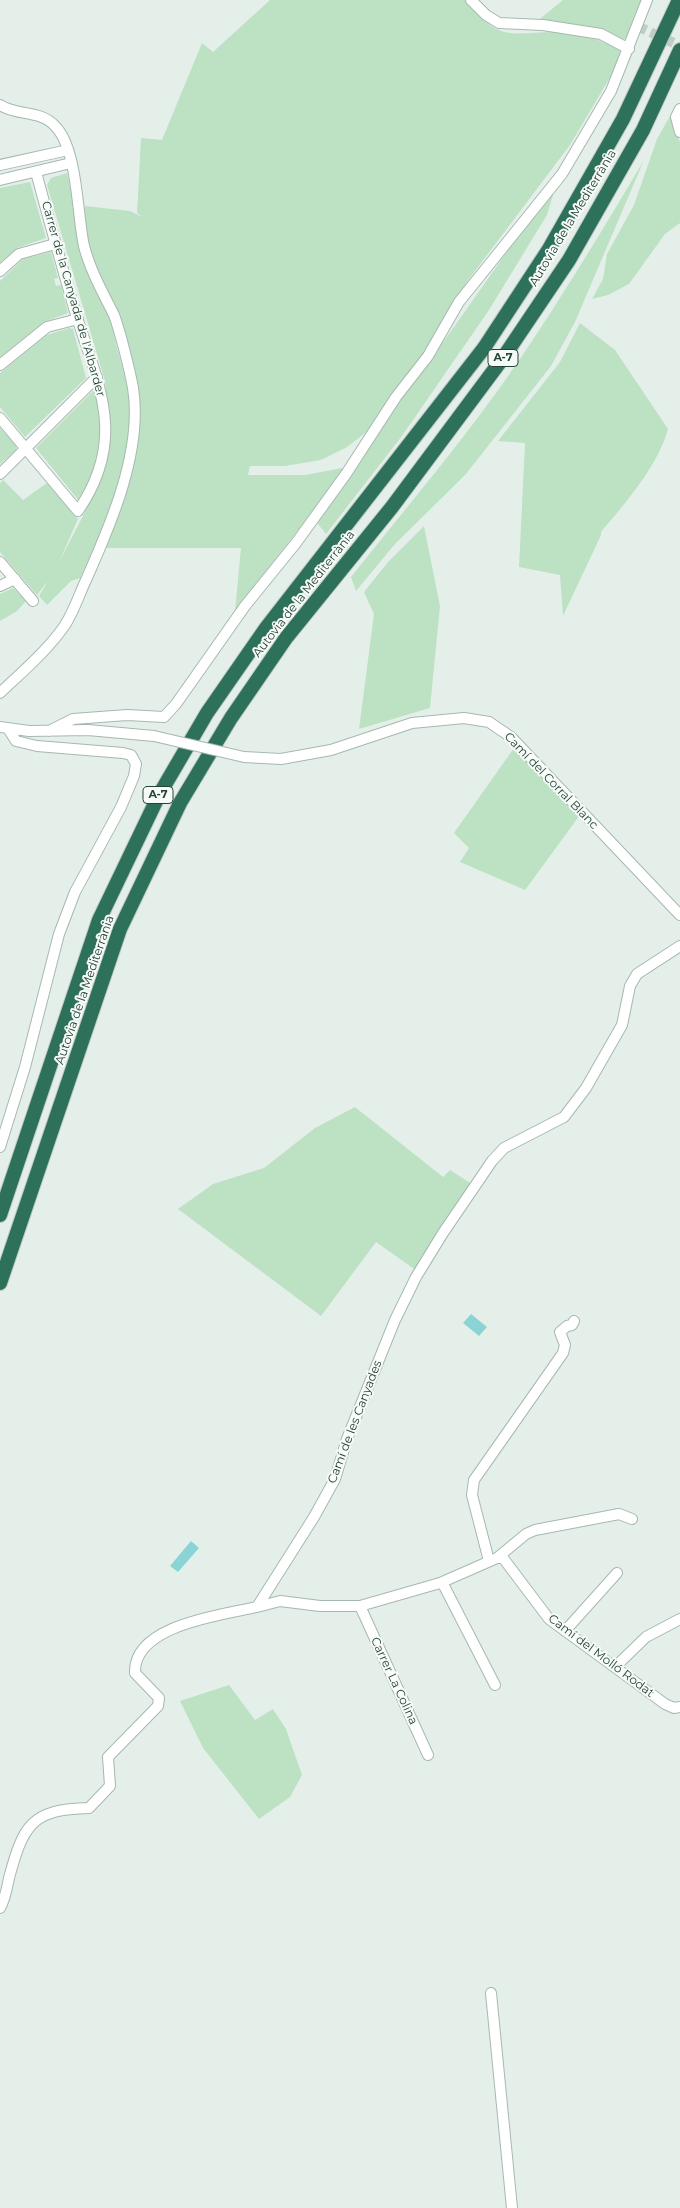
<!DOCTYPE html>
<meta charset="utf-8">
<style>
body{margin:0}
canvas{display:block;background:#e5efea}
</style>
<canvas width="680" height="2208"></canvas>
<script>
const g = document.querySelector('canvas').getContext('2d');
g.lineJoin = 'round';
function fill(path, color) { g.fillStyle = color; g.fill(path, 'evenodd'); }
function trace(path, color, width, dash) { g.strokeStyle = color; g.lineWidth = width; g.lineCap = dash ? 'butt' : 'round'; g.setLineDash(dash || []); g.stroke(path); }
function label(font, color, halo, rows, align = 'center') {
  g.font = font + ' Montserrat,sans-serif'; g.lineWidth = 4; g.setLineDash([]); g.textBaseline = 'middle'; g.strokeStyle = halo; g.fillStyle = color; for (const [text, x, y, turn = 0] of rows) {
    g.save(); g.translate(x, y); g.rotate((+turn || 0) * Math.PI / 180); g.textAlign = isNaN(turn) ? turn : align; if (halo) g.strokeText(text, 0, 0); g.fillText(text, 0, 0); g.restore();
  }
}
const green = new Path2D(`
 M270,0H466C475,11 487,26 501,31C517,36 535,32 551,32C577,31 603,40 625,52L570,145L469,279L414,368L369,430L347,447L321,460L285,466H250L248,475H305L347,467L235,611L241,548H106L118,513L139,411L86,234L85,206L130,211L142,217L137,213L141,138L162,140L202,43L213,52Z
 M563,0H644L627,38L621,40L536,22Z
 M670,116L680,142V223L665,234L629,284L608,295L592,299L603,279L607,254L634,205L657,139Z
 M644,160L575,322L551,366L466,474L395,544L356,591L351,577C409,504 470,433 522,356C565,292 605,226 644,160Z
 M67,173C76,209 77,250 92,284C96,294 103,301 107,311C112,322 114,336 117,348C124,372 131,397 130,423C129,473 102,532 80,578L71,581L47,605L39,596L48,581L37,595L0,552V483L3,480L23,500L47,483L78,519L59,562L96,491L101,478L109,423L105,381L47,185L51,178Z
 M558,179L547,215L489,310L402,436L326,534L314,519L454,327Z
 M30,182L46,238L17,248L0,263V188Z
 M51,252L58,278L54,279L56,286L61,285L68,313L44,322L0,357V281L23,259Z
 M580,323L615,350L668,429C659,464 625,504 601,532V535L563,616L560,575L519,567L525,443L498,441L560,362Z
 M69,328L73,329L86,378L25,437L0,407V373L47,335Z
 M95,389L102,420L96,471L79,501L36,448Z
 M0,428L16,446V450L0,464Z
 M424,526L440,606L430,708L359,729L374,614L364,592L389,561Z
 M13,588L26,601L17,611L0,621V594Z
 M514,748L580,815L525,890L460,862L469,848L454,833Z
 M355,1107L443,1177L450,1170L472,1184L417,1271L376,1242L321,1316L178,1209L213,1184L264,1168L315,1128Z
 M229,1685L255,1720L273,1709L286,1729L302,1775L290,1797L259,1819L203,1748L180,1701Z`);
const water = new Path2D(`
 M471,1314L487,1327L479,1336L463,1323Z
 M191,1541L199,1548L178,1572L170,1566Z`);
const minorTunnel = new Path2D(`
 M637,26L680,46`);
const minor = new Path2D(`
 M471,0L486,15L499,23L543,25L601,34L629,49
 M0,105C17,116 41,110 55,126C78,149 77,215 84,246C90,270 103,293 114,315C120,331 130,371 133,388C143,450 111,524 86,580C79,595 74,611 65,625C48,650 22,672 0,693
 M680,109L676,117L680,132
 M0,165L68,150
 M0,180L71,163
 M0,271L19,254L55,244
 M0,365L47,327L78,319
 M0,418L78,511C129,437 97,383 74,308C61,263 48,217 36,172
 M0,474L97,377
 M0,562L33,601
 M0,586L15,579
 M0,727L29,731L88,730L154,736
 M49,731L73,719L127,715L164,717L176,704L245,606L296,543L346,474L396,397L428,356L459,302L562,174L611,91L647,0
 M244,757L281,759L331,750L412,723L464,718L489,722L511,737L680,915
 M0,1147L25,1067L59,934L75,892L121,807L134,776L136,764L131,755L123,753L37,746L16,741L9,730
 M497,1558L526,1534L535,1530L619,1514L632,1519
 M489,1561L472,1495L474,1480L563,1353L565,1345L560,1332L567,1326L572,1325L574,1321
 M442,1582L495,1685
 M360,1606L428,1755
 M257,1607L280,1601L320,1606H360L440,1583L497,1558H503L549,1619L665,1704L674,1708L680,1707
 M565,1631L617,1573
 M615,1667L646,1637L680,1619
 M0,1908C5,1900 7,1888 9,1878C23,1826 31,1809 89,1808L110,1786L108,1757L158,1706L159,1698L135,1673C133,1625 222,1615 257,1607L314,1517L335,1479L347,1439L395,1320L416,1277L443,1233L492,1161L504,1148L564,1117L586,1088L622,1025L630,986L637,974L680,946
 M491,1993L512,2208`);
const highway = new Path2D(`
 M0,1215L99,920L159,795L207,713L266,628L484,348L549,249L623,119L679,0
 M0,1283L120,929L180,803L231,718L286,638L392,507L503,358L569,260L643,130L680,50`);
const minorBridge = new Path2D(`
 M154,736L244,757`);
const shields = [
 [503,358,30],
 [158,795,30]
];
const shieldNames = [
 ["A-7",503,358],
 ["A-7",158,795]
];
const streetNames = [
 ["Autovia de la Mediterrània",573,218,-59],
 ["Carrer de la Canyada de l'Albarder",73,299,74],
 ["Autovia de la Mediterrània",304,594,-52],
 ["Camí del Corral Blanc",551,781,46],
 ["Autovia de la Mediterrània",85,990,-71],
 ["Camí de les Canyades",355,1422,-69],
 ["Camí del Molló Rodat",601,1656,37],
 ["Carrer La Colina",394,1681,65]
];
fill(green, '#bde1c3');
fill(water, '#8bd4d6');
trace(minorTunnel, '#becdc6', 10, [10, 5]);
trace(minor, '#a7b8b0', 12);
trace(highway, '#c1cac7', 16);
trace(minor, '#fff', 10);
trace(highway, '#2d715a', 14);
trace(minorBridge, '#a7b8b0', 12, []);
trace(minorBridge, '#fff', 10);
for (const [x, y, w] of shields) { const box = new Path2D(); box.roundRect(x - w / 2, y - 8.5, w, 17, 4); g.fillStyle = '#f7fbf8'; g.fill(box); trace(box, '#234336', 1); }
label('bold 11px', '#234336', null, shieldNames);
label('12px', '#234336', '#f7fbf8', streetNames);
</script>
